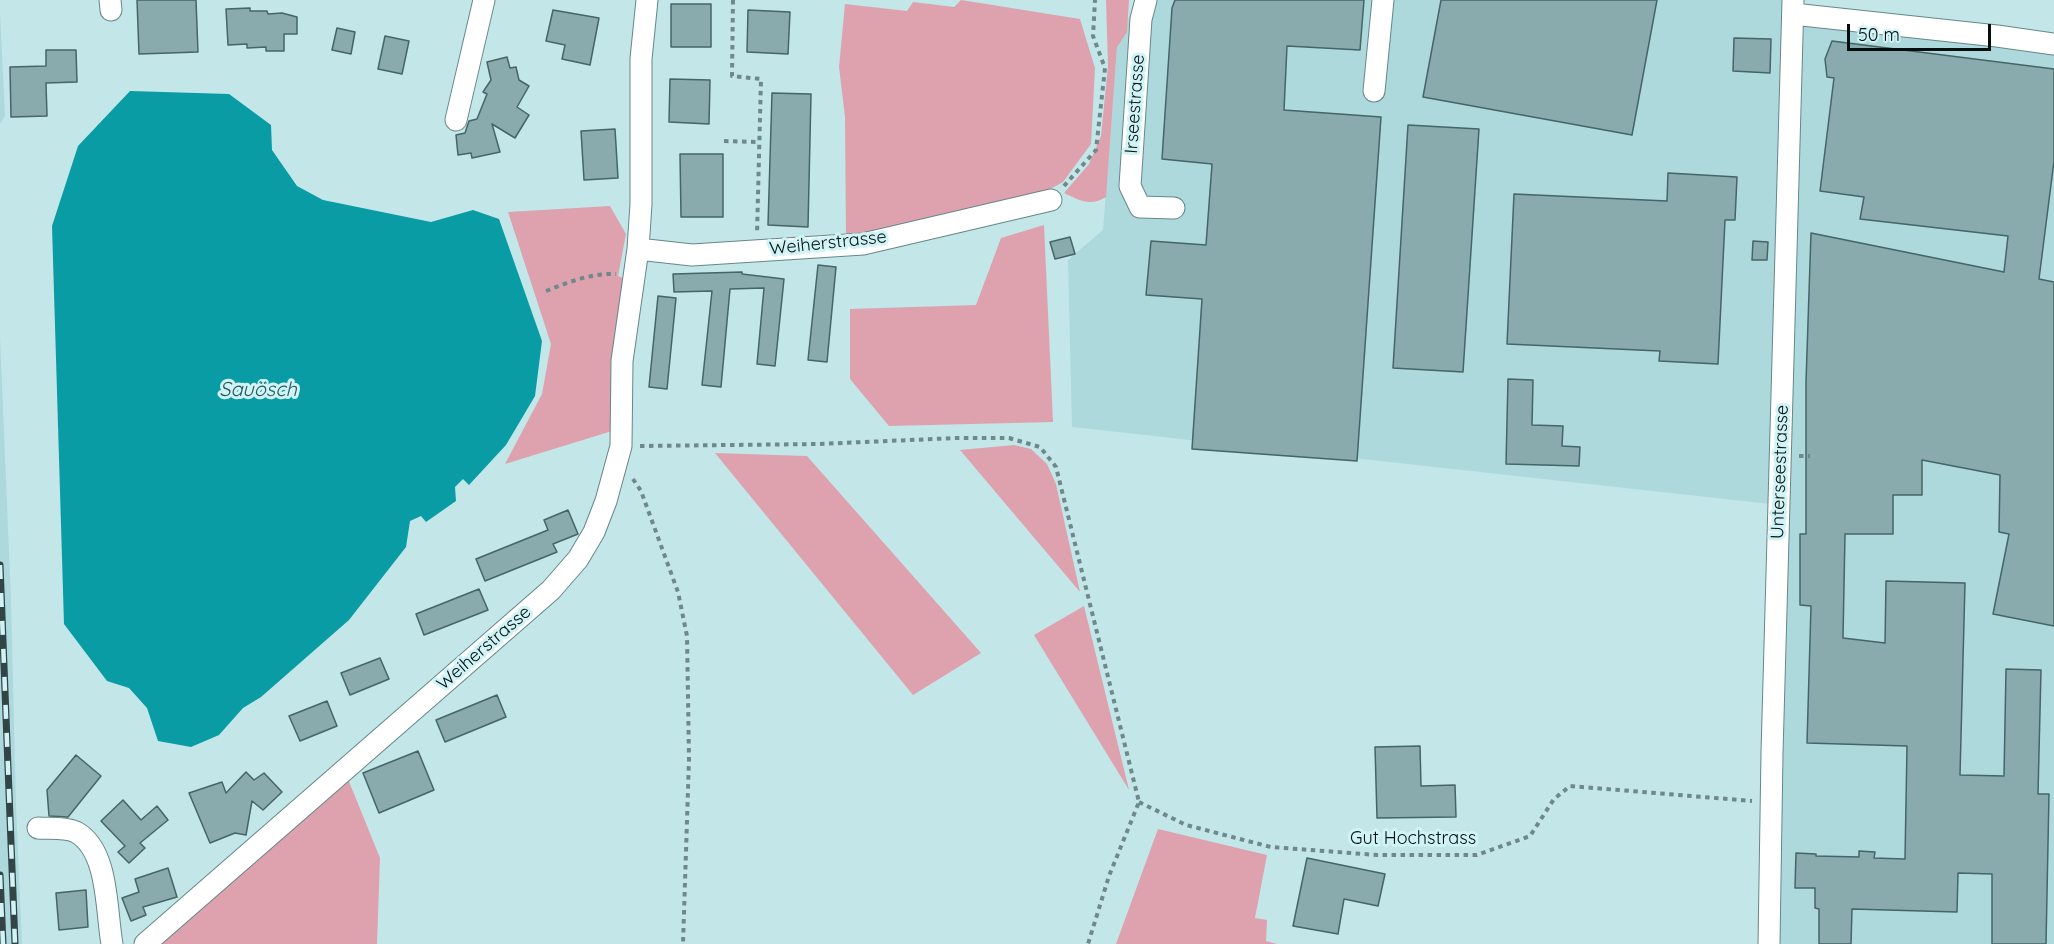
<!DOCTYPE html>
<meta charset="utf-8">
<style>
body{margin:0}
#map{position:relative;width:2054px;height:944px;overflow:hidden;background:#c3e6e9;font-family:Quicksand,sans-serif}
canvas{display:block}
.scale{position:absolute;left:1847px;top:24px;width:144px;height:27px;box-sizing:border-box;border:3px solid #030e0f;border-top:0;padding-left:8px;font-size:18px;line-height:21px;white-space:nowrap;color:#030e0f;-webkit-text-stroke:4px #d0f3f6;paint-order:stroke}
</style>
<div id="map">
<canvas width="2054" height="944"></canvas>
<div class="scale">50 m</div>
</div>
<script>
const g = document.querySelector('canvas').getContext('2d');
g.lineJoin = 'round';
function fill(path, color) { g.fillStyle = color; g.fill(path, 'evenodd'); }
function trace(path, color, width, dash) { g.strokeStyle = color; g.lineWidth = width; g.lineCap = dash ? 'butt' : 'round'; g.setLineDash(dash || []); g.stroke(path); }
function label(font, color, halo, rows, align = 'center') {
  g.font = font + ' Quicksand,sans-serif'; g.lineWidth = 6; g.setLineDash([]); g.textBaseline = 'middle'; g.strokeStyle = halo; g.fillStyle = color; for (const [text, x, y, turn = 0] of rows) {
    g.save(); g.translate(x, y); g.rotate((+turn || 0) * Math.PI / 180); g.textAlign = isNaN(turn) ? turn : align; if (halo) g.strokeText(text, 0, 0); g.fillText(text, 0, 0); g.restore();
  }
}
const built = new Path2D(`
 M1136,0H1792L1793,14L2054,46V944H1769L1779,505L1072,427L1068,260L1103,230L1117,47Z
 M0,12L5,116L0,124Z
 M0,336L11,599L16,805L22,944H0Z`);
const green = new Path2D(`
 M961,0L1080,19L1095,68L1091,144L1063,182L1043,193L889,229L846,235L845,117L839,67L845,4L907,11L913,2L954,7Z
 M1106,0H1129L1127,32L1117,47L1106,197C1090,207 1079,200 1064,193L1089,164L1101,136L1108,66Z
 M610,206L626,234L618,276L625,279L612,431L505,464L542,394L551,344L508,212Z
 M1044,225L1053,422L889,426L850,379V309L976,305L1001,238Z
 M1014,445L1031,449L1047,464L1056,484L1080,592L960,450Z
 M715,453L807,456L981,653L913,695Z
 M1084,606L1129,790L1034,635Z
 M348,779L380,858L377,944H159Z
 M1158,829L1267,855L1255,918L1267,920L1266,941L1277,944H1116Z`);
const water = new Path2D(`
 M130,91L229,94L271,125L272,150L297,186L323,200L431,222L473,210L499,219L542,341L535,396L506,445L469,485L463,479L455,487L456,501L426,522L421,516L410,521L406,547L349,620L261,697L243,708L219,735L191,747L158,741L147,708L129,688L107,681L64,624L52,226L78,146Z`);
const building = new Path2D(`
 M137,0H196L198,52L139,54Z
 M1175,0H1364L1360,50L1287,46L1284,110L1381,117L1357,461L1192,449L1202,299L1146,295L1151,241L1206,245L1212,164L1162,159L1172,8Z
 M1441,0H1657L1632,135L1423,97Z
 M671,4H711V47H671Z
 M250,8V11H267L268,14L282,13L297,17V34H284V51H266V47L247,48V44L228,45L226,9Z
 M553,10L599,18L590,65L562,59L565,45L546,41Z
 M748,10L790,12L788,54L747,52Z
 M337,28L355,32L351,54L332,50Z
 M385,36L409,41L402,74L378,69Z
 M1734,38L1771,39L1770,73L1733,71Z
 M1832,41L2054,69V161L2039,279L2054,282V626L1993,614L2009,534L1999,532L2000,475L1922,460V495H1893V534H1845L1843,638L1885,643L1886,581L1965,583L1960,775L2004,776L2006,669L2041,670L2038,794H2049L2046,944H1992V874L1958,873L1957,912L1852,909L1851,944H1819V909L1815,908V888H1795L1796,853L1816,854V856L1859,857V851L1875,852L1874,858L1905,859L1907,746L1807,743L1811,606L1800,605V534H1806V382L1811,233L2004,272L2008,236L1860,219L1864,197L1820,191L1834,78L1827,77L1825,59Z
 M46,50H76L77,82L46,83L47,116L11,117L10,67L46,66Z
 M507,57L510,68L516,67L519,80L529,86L517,107L529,115L515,138L492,124L500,152L472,158L471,153L458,155L456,135L465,133L469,121L477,119L487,94L483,92L491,80L487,62Z
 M670,79L710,80L709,124L669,122Z
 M772,93L811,94L808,227L768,225Z
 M1408,125L1479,129L1463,372L1393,368Z
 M615,129L618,178L584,180L581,131Z
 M680,154H723V217H681Z
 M1668,173L1737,177L1735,220H1725L1718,364L1659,361L1660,351L1507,344L1514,194L1667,201Z
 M1070,237L1075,254L1055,259L1050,242Z
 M1753,241L1768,242L1767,260H1752Z
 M818,265L836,267L827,362L808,360Z
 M742,272V274L784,279L775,366L757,364L764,288L730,289L721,387L702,385L712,291L674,292L673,274Z
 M658,296L676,298L667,389L649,387Z
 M1508,379L1533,380L1532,425L1563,426L1562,446L1580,447L1579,466L1506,464Z
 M568,510L578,534L553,544L557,552L485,581L476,559L548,530L544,520Z
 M479,589L488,610L424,635L416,614Z
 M380,658L389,679L350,695L341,673Z
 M497,695L506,717L445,742L436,720Z
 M327,701L337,726L300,741L289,716Z
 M1420,746L1421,786L1455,785L1456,817L1377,818L1375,747Z
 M418,751L434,790L379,813L363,773Z
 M76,755L101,776L68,817L49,816L47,790Z
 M246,772L254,780L264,773L282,792L263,810L252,801L246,835L235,833L210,843L189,793L222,782L226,793Z
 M123,800L141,820L157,806L168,820L140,843L145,848L129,863L118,852L125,846L101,821Z
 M1307,858L1385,874L1378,906L1344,899L1338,934L1293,926Z
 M168,868L177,897L143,907L146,915L131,921L122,898L139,892L135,879Z
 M86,890L88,927L59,930L56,893Z`);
const path = new Path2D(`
 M733,0L732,76L761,79L757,234
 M724,141L759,142
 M1064,186L1096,150L1105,68L1093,36L1095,0
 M546,291C569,282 591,273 616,274
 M640,446L818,444L957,438H1009L1040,447L1056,467L1139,802L1109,876L1088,944
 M1799,456H1810
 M633,479L641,491L678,592L687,636L689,759L683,944
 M1139,802L1186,825L1271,847L1377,855H1477L1530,836L1554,799L1570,786L1752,801`);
const minor = new Path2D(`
 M110,0L111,10
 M1146,0L1141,19L1140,34L1130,186L1140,207L1174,208
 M1793,14L1997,36L2054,44
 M1374,91L1383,0
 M456,120L484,0
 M638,249L692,255L863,244L1051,200
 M38,828C50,829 65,827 76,832C109,850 106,911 112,944
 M145,944L551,590L578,559L594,532L606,501L621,446L622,361L638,249L641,204V59L647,0
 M1769,944L1772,753L1793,0`);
const rail = new Path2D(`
 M0,565L15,944
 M0,875L3,944`);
const streetNames = [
 ["Irseestrasse",1135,104,-86],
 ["Weiherstrasse",828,243,-6],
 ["Unterseestrasse",1780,472,-88],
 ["Weiherstrasse",484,648,-41],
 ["Gut Hochstrass",1413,839]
];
const waterNames = [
 ["Sauösch",258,390]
];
fill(built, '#add9dd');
fill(green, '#dea2ae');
fill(water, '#099ca5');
fill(building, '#89abae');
trace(building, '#456567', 1.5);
trace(minor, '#668789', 23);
trace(path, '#6f888a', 4, [4.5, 4.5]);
trace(minor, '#fff', 21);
trace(rail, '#334446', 7);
trace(rail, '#d0f3f6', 4.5, [14]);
label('18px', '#030e0f', '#d0f3f6', streetNames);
label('italic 20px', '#27595d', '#d0f3f6', waterNames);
</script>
